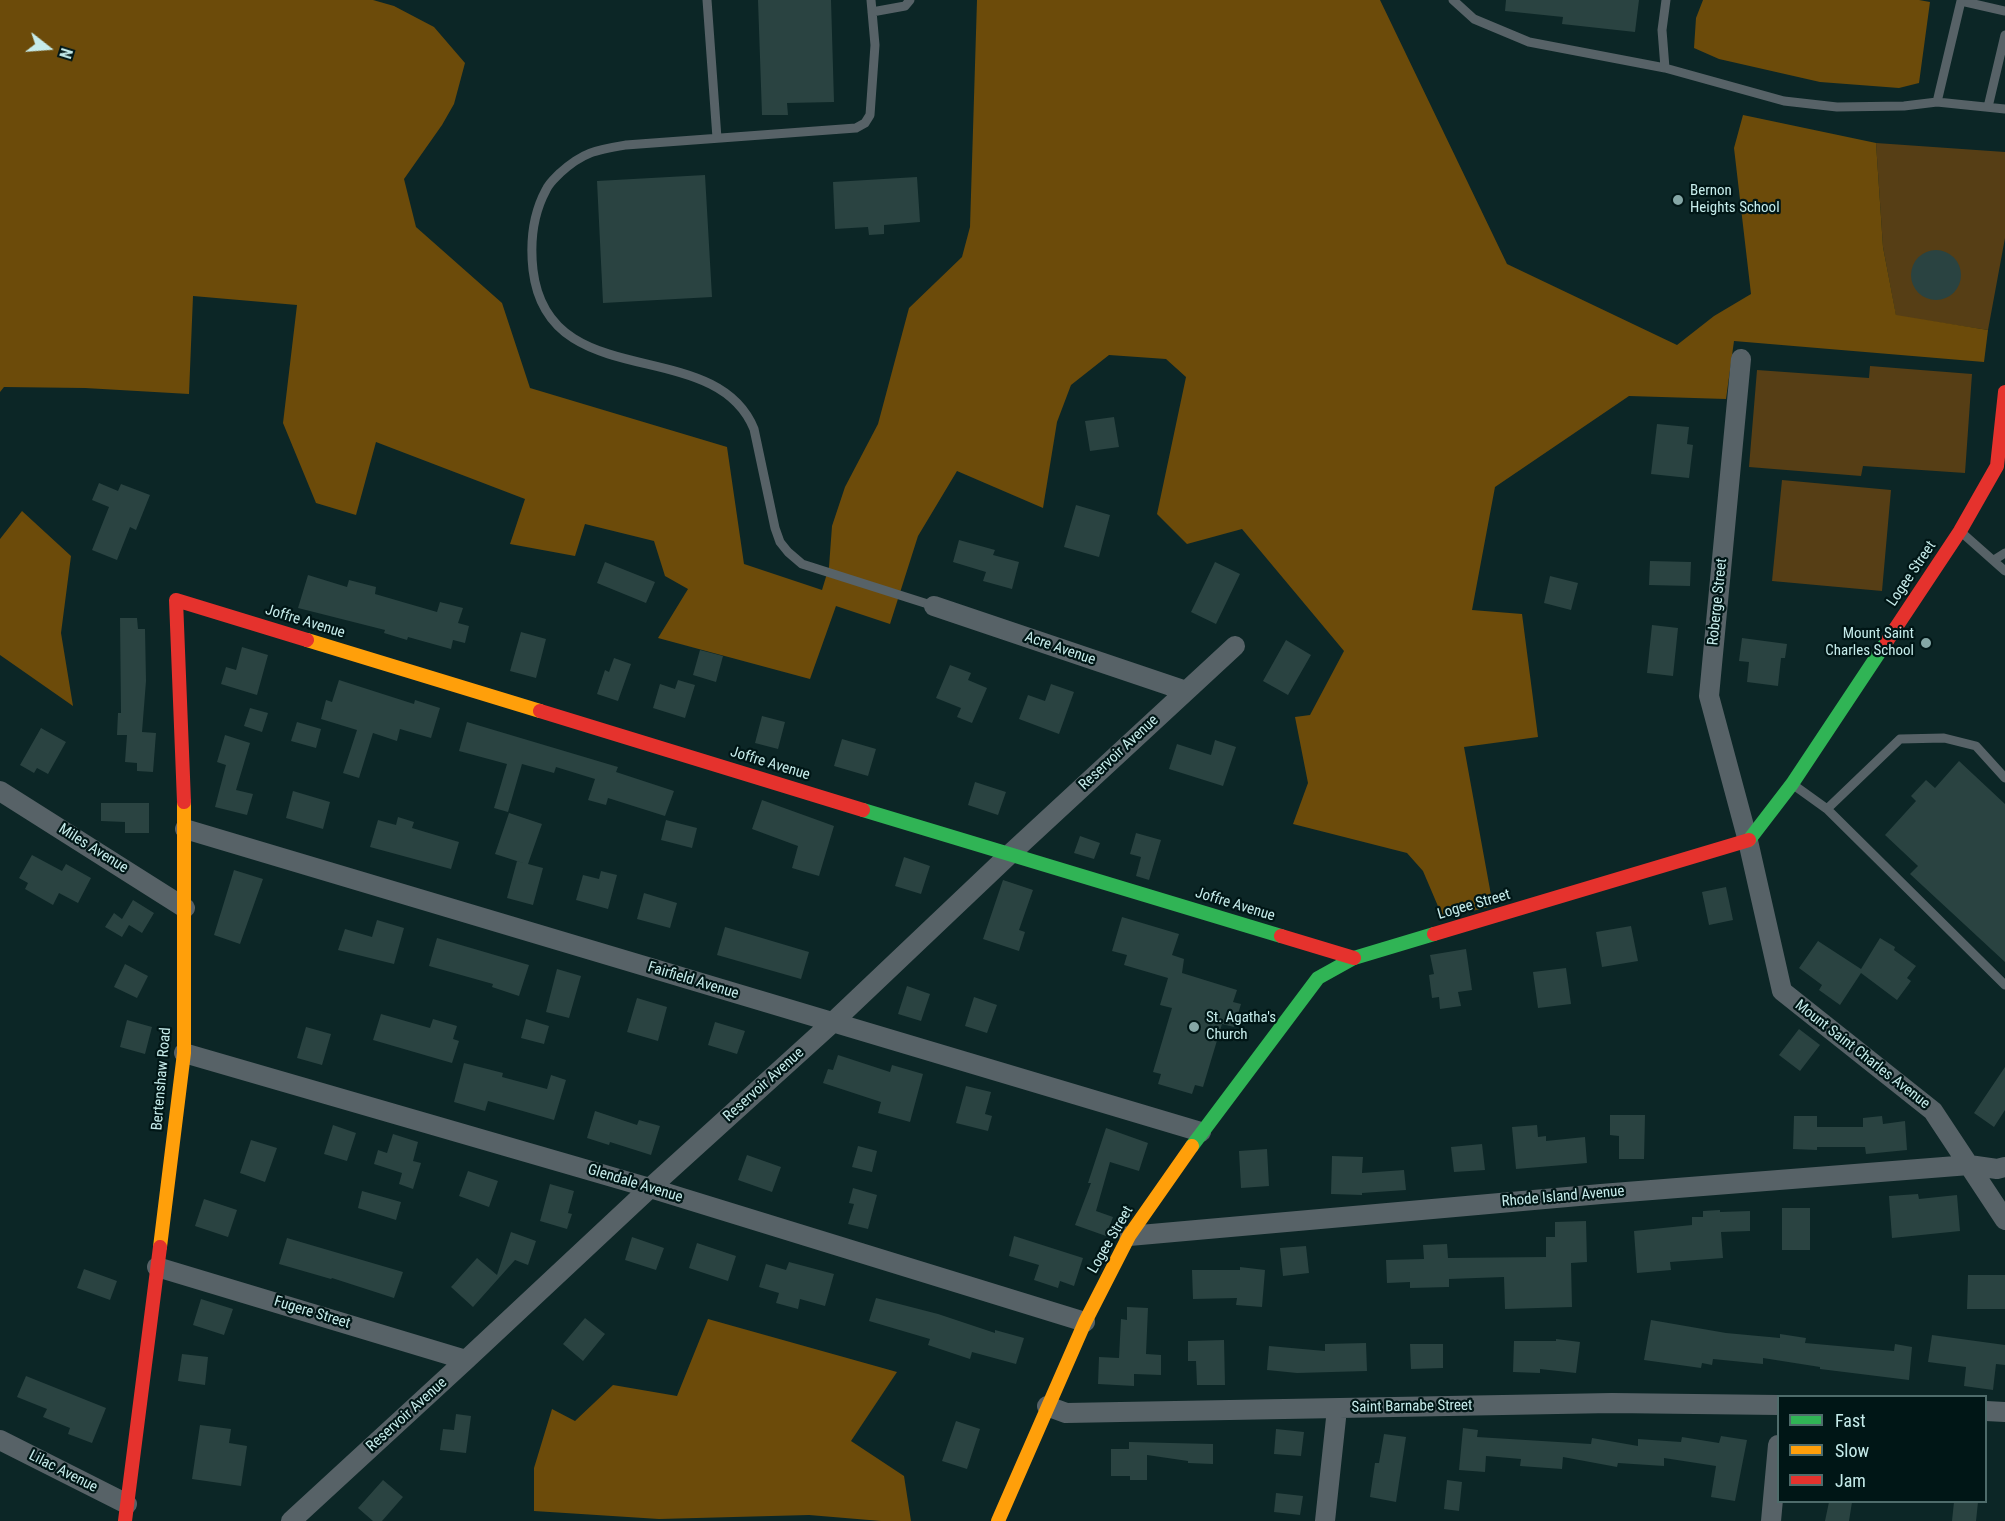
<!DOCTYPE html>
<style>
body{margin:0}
#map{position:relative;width:2005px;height:1521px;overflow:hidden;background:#0c2626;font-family:"Roboto Condensed",sans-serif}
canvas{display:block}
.legend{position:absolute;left:1777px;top:1395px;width:210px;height:108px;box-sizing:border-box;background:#001616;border:2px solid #4f6c6b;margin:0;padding:8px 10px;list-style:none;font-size:18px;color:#c6eceb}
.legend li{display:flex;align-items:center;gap:12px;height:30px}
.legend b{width:30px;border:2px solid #4f6c6b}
.north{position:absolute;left:18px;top:18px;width:60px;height:60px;-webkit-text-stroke:4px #001616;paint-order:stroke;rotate:107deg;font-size:16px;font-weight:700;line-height:24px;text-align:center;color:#c6eceb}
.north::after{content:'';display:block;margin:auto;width:21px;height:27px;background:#c6eceb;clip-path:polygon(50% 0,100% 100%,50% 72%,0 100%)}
</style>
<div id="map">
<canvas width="2005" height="1521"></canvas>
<ul class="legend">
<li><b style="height:8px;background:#30b455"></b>Fast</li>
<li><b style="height:8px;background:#ff9f0a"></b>Slow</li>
<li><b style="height:8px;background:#e5322d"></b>Jam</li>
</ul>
<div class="north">N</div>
</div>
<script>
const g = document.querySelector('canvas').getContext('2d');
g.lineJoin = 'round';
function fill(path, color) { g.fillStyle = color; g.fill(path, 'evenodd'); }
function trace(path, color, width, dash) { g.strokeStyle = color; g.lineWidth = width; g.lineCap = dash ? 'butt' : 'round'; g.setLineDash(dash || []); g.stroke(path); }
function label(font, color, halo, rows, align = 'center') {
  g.font = font + ' "Roboto Condensed",sans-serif'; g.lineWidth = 4.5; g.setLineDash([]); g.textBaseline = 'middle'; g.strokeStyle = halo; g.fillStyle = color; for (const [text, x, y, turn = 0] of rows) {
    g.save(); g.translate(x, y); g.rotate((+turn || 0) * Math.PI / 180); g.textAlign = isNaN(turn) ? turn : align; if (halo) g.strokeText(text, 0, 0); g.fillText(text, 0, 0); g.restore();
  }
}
const green = new Path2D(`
 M1876,143L2005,152V238L1988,330L1896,316L1883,247Z
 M1870,366L1972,374L1965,473L1863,466L1861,476L1749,467L1757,370L1869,378Z
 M1782,480L1891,490L1882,591L1772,581Z`);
const forest = new Path2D(`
 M0,0H373L394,6L434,27L465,63L454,104L442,125L404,179L416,227L502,303L530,388L727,447L744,564L822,590L829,567L832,526L845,487L878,424L909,308L962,257L970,227L977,0H1380L1507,264L1677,345L1714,316L1751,294L1734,148L1743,115L1876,143L1883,247L1896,315L1988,330L1984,362L1734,341L1726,399L1629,396L1495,487L1472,610L1522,614L1538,737L1464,747L1493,906L1443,918L1423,871L1407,853L1293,824L1308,783L1295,717L1310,715L1344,651L1242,529L1187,544L1157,514L1186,377L1166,359L1109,355L1071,385L1057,422L1043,508L957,471L918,536L890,624L836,606L810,679L658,638L688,589L665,576L654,541L585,524L575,556L510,544L525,499L376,442L356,515L316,503L283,423L297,305L193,296L189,394L85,388L4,387L0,392Z
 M1703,0H1919L1930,2L1919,83L1899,88L1820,82L1719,59L1694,48L1696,18Z
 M22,511L71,556L61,633L73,706L0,655V539Z
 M708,1319L897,1372L851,1441L904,1476L911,1521H881L809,1515L659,1519L534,1511V1468L552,1409L575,1421L613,1385L677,1396Z`);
const building = new Path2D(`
 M758,0H831L834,102L787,103L788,115H762Z
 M1506,0H1639L1635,32L1562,24L1563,17L1505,11Z
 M705,175L712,297L603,303L597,181Z
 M917,177L920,222L884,225V234L869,235L868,227L835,229L833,182Z
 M1911 275a25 25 0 1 1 50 0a25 25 0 1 1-50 0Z
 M1114,417L1119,447L1090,451L1085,421Z
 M1657,424L1689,427L1687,444L1693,445L1689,478L1651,474Z
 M99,483L118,491L121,484L150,495L136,530L130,527L117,560L92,550L109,507L92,500Z
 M1076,505L1110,515L1099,557L1064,547Z
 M959,540L995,550L993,555L1019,562L1012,589L983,581L986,572L953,562Z
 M1650,561L1691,562L1690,586L1649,585Z
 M605,562L655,582L646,603L597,583Z
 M1215,562L1240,574L1216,624L1191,612Z
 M308,575L347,587L349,580L376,587L375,594L437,612L440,602L463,608L458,623L469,626L465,643L453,640L451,649L408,637L407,640L384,633L385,630L298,608Z
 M1550,576L1578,583L1571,610L1544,603Z
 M120,618H137L138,629H145L146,681L142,732L156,733L153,772L137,771V763L125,762L127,735H117L118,713H121Z
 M1652,625L1678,628L1673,676L1647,673Z
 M521,632L546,639L536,678L510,671Z
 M1742,638L1787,644L1785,658H1781L1778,686L1747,682L1749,662L1739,661Z
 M1286,640L1311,655L1288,695L1263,681Z
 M242,647L268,655L257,695L221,684L226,667L236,670Z
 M700,650L723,656L716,682L693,675Z
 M614,658L631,664L618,701L597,694L605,670L609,672Z
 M950,665L971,673L968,680L987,688L972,723L957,717L961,708L936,698Z
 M339,680L414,704L415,700L440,708L431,738L400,729L397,741L373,733L359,778L343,773L357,730L321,719L326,700L332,702Z
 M678,680L695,685L685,718L653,708L660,684L675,689Z
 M1051,684L1074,692L1059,734L1019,719L1028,695L1045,701Z
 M250,708L268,713L262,732L244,726Z
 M762,716L785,722L778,749L755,743Z
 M297,722L321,729L316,748L291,741Z
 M467,722L618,767L616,772L674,791L665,816L608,798L606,805L588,800L595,779L556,767L554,773L522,764L508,812L494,808L507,764L459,751Z
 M41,728L66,742L48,774L37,768L34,773L20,765Z
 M225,735L250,743L236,790L253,794L247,815L215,807L226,765L217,762Z
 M842,739L876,749L868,776L834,766Z
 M1215,740L1236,747L1223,786L1169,769L1177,744L1211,755Z
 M1959,761L2005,804V962L1910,874L1918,866L1885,835L1916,801L1911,796L1926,780L1935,788Z
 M975,782L1006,792L998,815L968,805Z
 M293,791L330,802L323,829L286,818Z
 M762,800L834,826L819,876L792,868L798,846L752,829Z
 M101,803H149V833H125V822L101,821Z
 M509,813L542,824L528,864L543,868L533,905L507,898L517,861L526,864L495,854Z
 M398,817L414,822L412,828L459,842L451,869L370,847L378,820L396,825Z
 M666,820L697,828L692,848L661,840Z
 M1136,833L1161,840L1149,880L1136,876L1141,857L1130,854Z
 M1080,836L1100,843L1094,859L1074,853Z
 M32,855L62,871L66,864L91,878L78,903L59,893L53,905L25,889L28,883L19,878Z
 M904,857L930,866L921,894L895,886Z
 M234,870L263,879L240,944L214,935Z
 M601,871L617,875L608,909L576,900L583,875L599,879Z
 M1003,880L1033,890L1019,930L1025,932L1019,951L983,939Z
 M1726,887L1733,920L1709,925L1702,892Z
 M644,893L677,903L670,928L637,919Z
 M133,900L154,913L142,933L129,925L122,937L105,927L114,913L122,919Z
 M1122,917L1179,934L1172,955L1184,959L1182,973L1237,990L1233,1002L1241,1004L1234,1027L1222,1024L1203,1087L1195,1085L1192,1094L1158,1084L1161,1074L1153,1072L1172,1008L1160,1005L1168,978L1124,965L1127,955L1112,951Z
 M377,920L404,928L394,964L338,950L345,929L372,937Z
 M1631,926L1638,961L1602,967L1596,932Z
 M725,927L809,952L801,979L717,955Z
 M437,938L529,965L519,996L492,987L493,984L429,966Z
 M1880,938L1895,947L1894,950L1916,966L1907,978L1911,981L1897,1000L1861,973L1840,1005L1819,990L1822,985L1799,968L1818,941L1861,969Z
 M1466,949L1472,990L1458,992L1461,1006L1440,1009L1439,997L1432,998L1429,975L1434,974L1430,955Z
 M125,964L148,976L137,998L114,987Z
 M1566,968L1571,1004L1538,1008L1533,972Z
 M557,969L581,976L569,1018L546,1012Z
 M907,986L930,994L921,1021L898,1014Z
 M974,997L997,1005L987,1033L965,1026Z
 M637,998L667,1007L658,1041L627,1032Z
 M381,1014L430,1028L433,1019L457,1026L453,1039L459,1041L452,1063L373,1040Z
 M526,1019L549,1026L544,1044L521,1038Z
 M127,1020L152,1027L145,1054L120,1047Z
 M715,1022L745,1031L737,1054L708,1045Z
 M306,1027L331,1034L322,1065L297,1058Z
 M1799,1029L1820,1045L1800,1071L1779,1055Z
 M838,1055L890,1072L892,1065L923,1074L910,1122L878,1113L881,1102L823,1083L828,1069L833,1070Z
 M464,1063L503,1073L502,1077L547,1089L551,1075L566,1080L554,1120L488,1101L485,1111L454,1102Z
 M2005,1067V1110L1994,1127L1974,1113Z
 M966,1086L991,1092L985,1114L992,1116L988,1131L956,1123Z
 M595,1111L637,1125L639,1120L660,1126L651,1155L610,1142L609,1145L587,1138Z
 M1610,1115H1645L1644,1159H1619V1136L1610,1135Z
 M1794,1116H1817V1127H1863V1118L1882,1116L1883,1124L1905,1121L1907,1150L1866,1154L1865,1147H1817V1150L1793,1149Z
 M333,1125L356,1133L347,1161L324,1154Z
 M1537,1125L1538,1137L1546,1136V1141L1585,1137L1587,1163L1516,1169L1512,1127Z
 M1106,1128L1148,1143L1139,1171L1110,1162L1096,1211L1113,1217L1106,1236L1075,1225L1091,1183H1088Z
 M393,1134L418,1142L413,1161L421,1163L413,1189L399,1184L402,1173L374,1164L378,1150L387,1153Z
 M251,1140L277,1148L265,1182L240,1173Z
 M1482,1144L1485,1170L1454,1172L1451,1147Z
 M858,1146L877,1151L872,1172L852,1167Z
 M1267,1149L1269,1186L1241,1188L1239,1151Z
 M747,1155L781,1167L772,1192L738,1180Z
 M1332,1156L1363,1157L1362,1173L1404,1170L1406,1190L1362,1193V1195L1331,1194Z
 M468,1171L498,1181L489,1207L459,1196Z
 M550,1184L574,1191L568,1213L572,1214L567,1229L540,1221Z
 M853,1188L877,1195L868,1229L848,1224L854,1204L849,1203Z
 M362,1191L401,1202L396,1220L358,1208Z
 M1918,1194L1919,1199L1957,1195L1960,1231L1892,1238L1889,1196Z
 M204,1199L237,1210L228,1237L195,1226Z
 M1782,1208H1810V1250H1782Z
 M1720,1210V1212L1750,1211V1231L1721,1232L1723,1258L1670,1262L1671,1270L1637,1273L1634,1231L1692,1225V1217H1703V1211Z
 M1586,1221L1587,1262L1571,1263L1572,1307L1505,1309L1504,1277L1449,1279V1287L1410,1288V1282L1387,1283L1386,1260L1424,1259L1423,1245L1447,1244L1448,1258L1546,1257V1237H1555V1222Z
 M511,1232L536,1241L528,1265L515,1260L473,1307L451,1287L477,1258L497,1275Z
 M1014,1236L1083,1258L1074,1286L1060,1281L1058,1288L1034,1280L1039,1265L1009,1256Z
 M632,1237L664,1248L656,1270L625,1260Z
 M287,1238L403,1272L394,1298L332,1278L331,1279L279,1264Z
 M697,1243L736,1256L728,1281L689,1268Z
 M1306,1246L1309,1273L1283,1276L1280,1248Z
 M789,1262L834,1274L825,1306L800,1299L798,1309L776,1303L779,1293L759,1287L766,1264L786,1270Z
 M1240,1267L1265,1270L1262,1307L1236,1305L1237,1298L1193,1299L1192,1270H1240Z
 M84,1269L117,1281L110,1300L77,1288Z
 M1968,1275H2005V1309H1967Z
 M876,1298L938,1314L995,1333V1330L1024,1338L1016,1364L972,1352L970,1359L928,1345L930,1339L869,1321Z
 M201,1299L233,1309L224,1335L193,1325Z
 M1127,1307L1148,1308L1146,1354L1161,1355V1375L1134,1374V1386L1098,1384L1099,1357L1119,1358L1121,1319L1127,1320Z
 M585,1318L605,1334L583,1361L563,1344Z
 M1651,1320L1726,1333L1780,1338V1334L1806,1338L1805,1343L1894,1351L1895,1344L1912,1347L1909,1380L1820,1369V1367L1763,1358V1364L1713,1359L1712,1365L1702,1363L1701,1368L1644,1360Z
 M1932,1335L2005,1345V1365L1996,1364L1993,1390L1964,1386L1966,1367L1928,1362Z
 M1556,1339L1580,1342L1576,1373L1540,1369V1373L1513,1372L1514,1341H1556Z
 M1224,1340L1225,1385H1197L1196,1361H1188V1341Z
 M1366,1343L1367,1371L1297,1373L1267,1370L1269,1346L1325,1351V1344Z
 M1410,1344H1443V1368L1411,1369Z
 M182,1354L208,1357L205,1385L178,1381Z
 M26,1376L106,1408L92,1443L68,1434L70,1428L43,1417L47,1409L17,1397Z
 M456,1414L471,1416L466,1453L440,1450L443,1429L454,1430Z
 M956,1421L980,1429L967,1469L942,1461Z
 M200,1425L231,1429L229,1443L247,1446L241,1486L192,1479Z
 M1463,1428L1478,1430L1477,1437L1591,1444L1592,1438L1638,1446V1439L1681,1442L1682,1437L1719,1443L1721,1436L1747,1440L1735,1501L1711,1497L1716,1466L1664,1458V1466L1618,1463L1617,1467L1563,1457L1562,1469L1520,1466L1521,1459L1486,1456L1485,1472L1459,1470Z
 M1276,1429L1304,1432L1301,1456L1274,1454Z
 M1384,1434L1406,1437L1396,1502L1370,1497L1375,1463H1379Z
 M1129,1442L1213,1444V1464L1188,1463V1461L1147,1455V1480H1130V1476H1111V1449H1129Z
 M383,1480L403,1497L382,1521H373L358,1508Z
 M1447,1480L1462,1482L1459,1511L1444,1509Z
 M1276,1493L1303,1496L1300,1515L1274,1512Z
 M1829,1502H1852L1849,1521H1825Z
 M1954,1502H1978L1976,1521H1952Z`);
const lane = new Path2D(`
 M707,0L717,138
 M871,0L875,45L870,115L865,123L856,128L626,145C596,150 583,152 560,173C554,179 549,183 546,190C533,214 530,243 533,270C548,397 715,333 754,429L775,528L780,542L788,552L802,564L934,606
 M1453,0L1474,19L1529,42L1665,68L1784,101L1837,107L1904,106L1937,102L2005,109
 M872,12L905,6L910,0
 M1665,68L1662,30L1666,0
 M1937,102L1961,1L2005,11
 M1988,107L2005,35
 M1961,532L2005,571
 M1994,560L2005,553
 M2005,778L1976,746L1944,738L1900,739L1827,809L2005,985
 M1795,786L1827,809`);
const street = new Path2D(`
 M1741,359L1709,696L1748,841L1782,991L1933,1111L2005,1220
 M934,606L1186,691
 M0,791L185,908
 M185,829L1201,1132
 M184,1053L650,1188L1085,1322
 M1129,1236L1601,1194L1969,1165L1997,1169L2005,1167
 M157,1267L466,1360
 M1047,1406L1066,1413L1612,1403L1778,1405
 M1986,1411L2005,1412
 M0,1440L127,1504
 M291,1521L466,1360L650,1188L832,1023L1009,855L1235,646
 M1325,1521L1337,1409
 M1771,1521L1778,1445`);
const fast = new Path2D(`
 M863,810L1281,936
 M1749,840L1792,784L1887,641
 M1192,1146L1318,978L1354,958L1434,934`);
const slow = new Path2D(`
 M307,640L540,711
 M160,1247L184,1053V802
 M998,1521L1085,1322L1129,1236L1192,1146`);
const jam = new Path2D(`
 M1887,641L1960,531L1997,466L2005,392
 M540,711L863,810
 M184,802L176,600L307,640
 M1434,934L1749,840
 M1281,936L1354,958
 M125,1521L160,1247`);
const markers = [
 [1678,200,6,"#85a7a6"],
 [1926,643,6,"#85a7a6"],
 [1194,1027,6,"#85a7a6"]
];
const poiNames = [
 ["Bernon",1690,191],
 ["Heights School",1690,208],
 ["Mount Saint",1914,634,"right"],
 ["Charles School",1914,651,"right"],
 ["St. Agatha's",1206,1018],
 ["Church",1206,1035]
];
const streetNames = [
 ["Logee Street",1912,574,-56],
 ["Roberge Street",1718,602,-84],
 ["Joffre Avenue",305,622,17],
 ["Acre Avenue",1060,649,19],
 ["Reservoir Avenue",1119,753,-43],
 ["Joffre Avenue",770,764,17],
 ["Miles Avenue",93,849,32],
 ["Joffre Avenue",1235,905,17],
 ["Logee Street",1474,905,-16],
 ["Fairfield Avenue",693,981,17],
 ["Mount Saint Charles Avenue",1862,1055,38],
 ["Bertenshaw Road",162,1079,-85],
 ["Reservoir Avenue",764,1085,-42],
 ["Glendale Avenue",635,1184,17],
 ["Rhode Island Avenue",1563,1197,-5],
 ["Logee Street",1111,1240,-60],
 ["Fugere Street",312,1313,17],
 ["Saint Barnabe Street",1412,1407,-1],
 ["Reservoir Avenue",407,1415,-42],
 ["Lilac Avenue",63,1472,27]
];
fill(green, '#563e15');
fill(forest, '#6c4b0a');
fill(building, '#2a4341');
trace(lane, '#576267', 9);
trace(street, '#576267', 20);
trace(fast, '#30b455', 14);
trace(slow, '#ff9f0a', 14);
trace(jam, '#e5322d', 14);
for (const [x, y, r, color] of markers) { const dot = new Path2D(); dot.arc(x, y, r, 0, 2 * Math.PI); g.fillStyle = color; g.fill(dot); trace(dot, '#001616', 2); }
label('15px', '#c6eceb', '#001616', poiNames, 'left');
label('15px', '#c6eceb', '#001616', streetNames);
</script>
